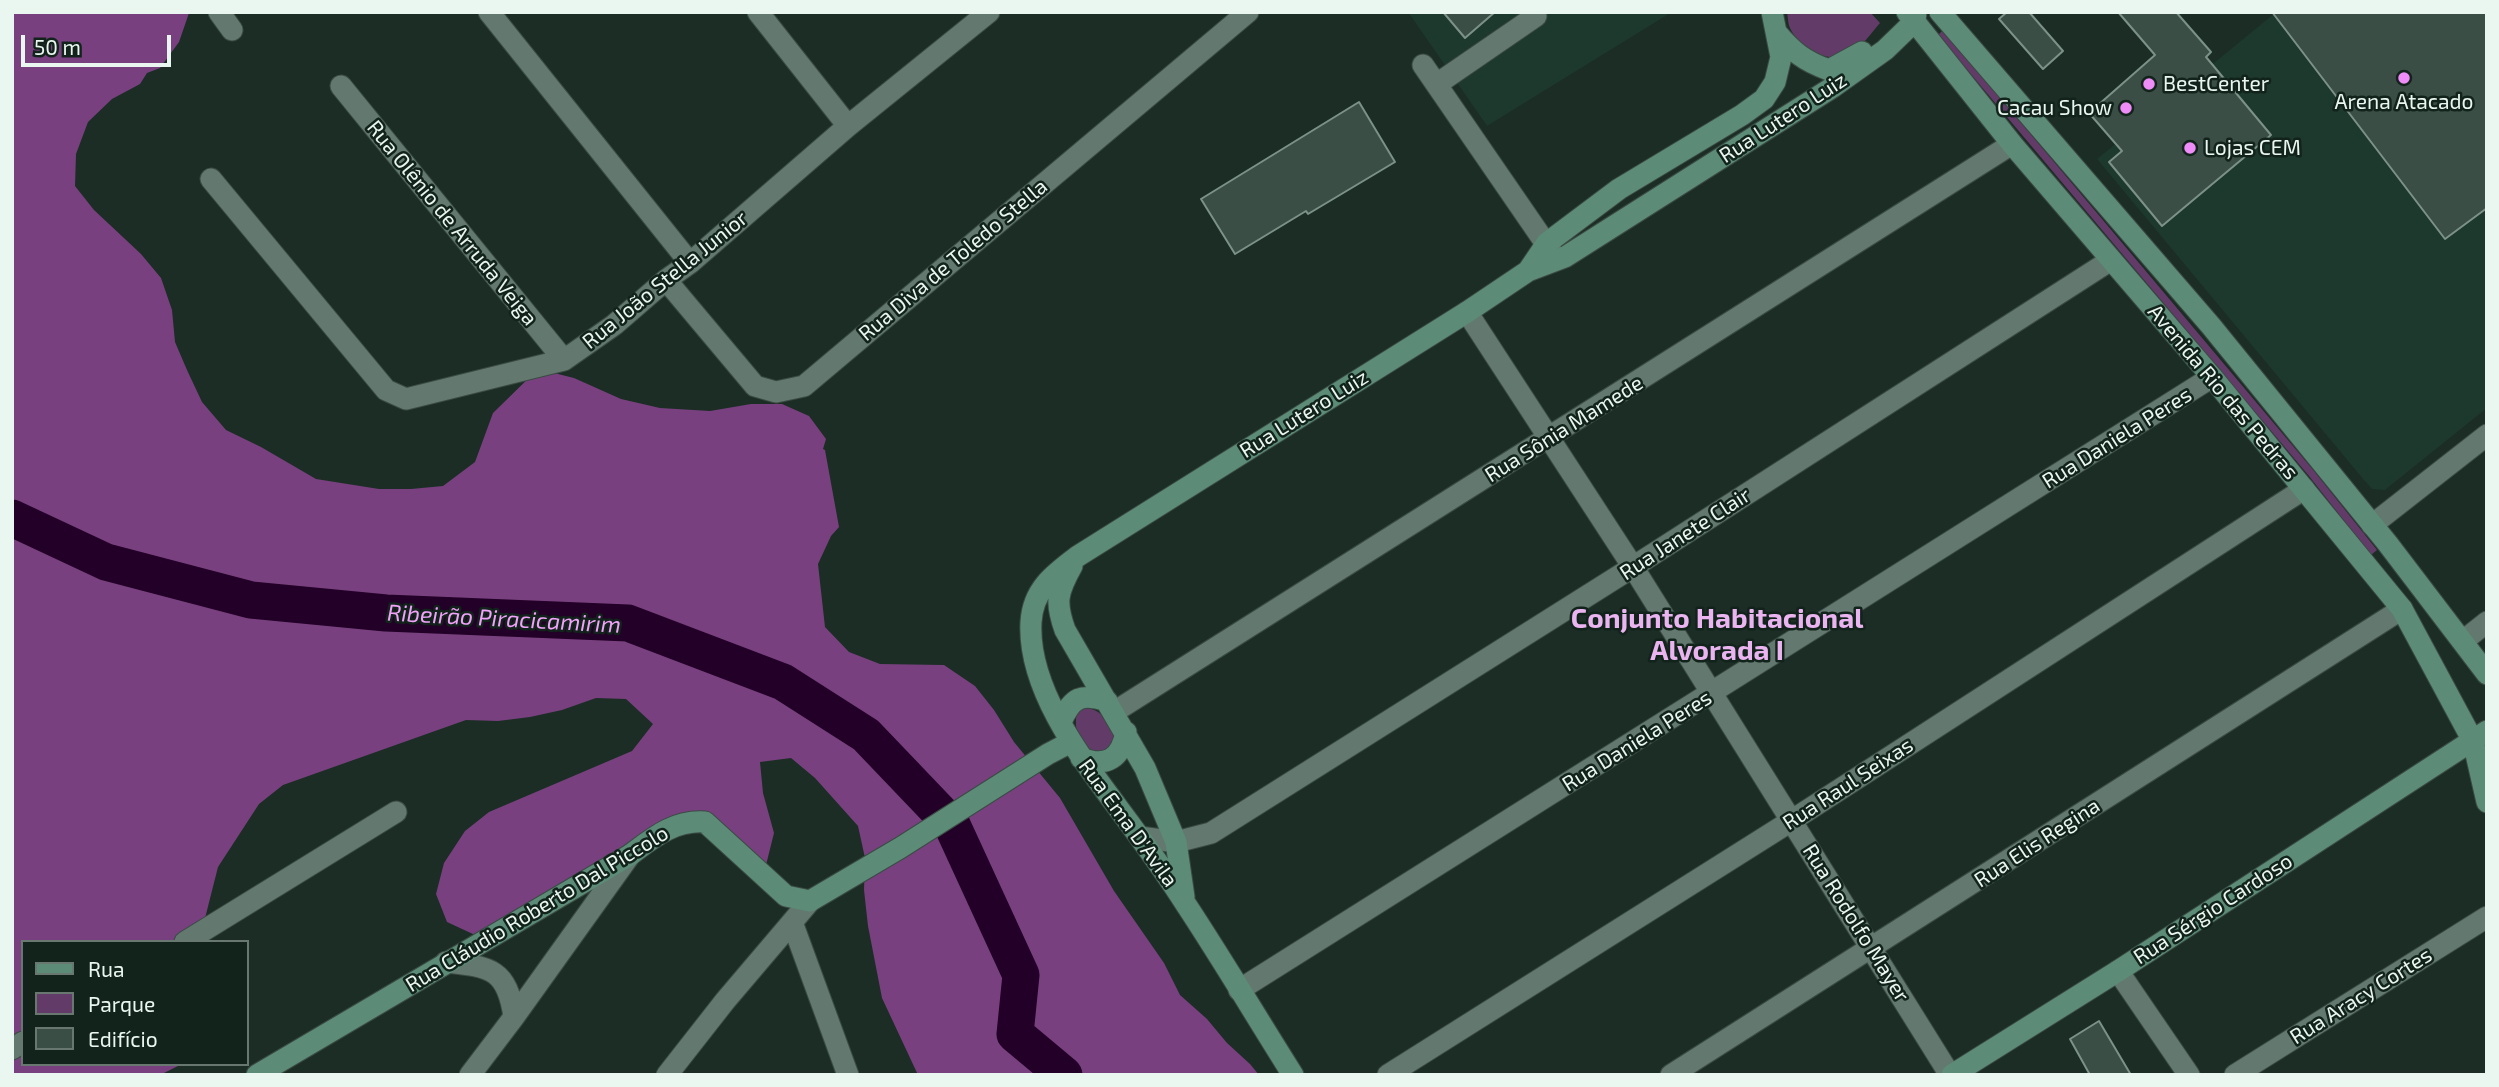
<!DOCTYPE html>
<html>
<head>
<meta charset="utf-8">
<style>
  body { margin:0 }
  #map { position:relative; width:2499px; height:1087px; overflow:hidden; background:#1b2d25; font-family:"Exo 2",sans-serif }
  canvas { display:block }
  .frame { position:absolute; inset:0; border:14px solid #eaf6f0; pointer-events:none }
  .legend { position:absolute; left:21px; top:940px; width:228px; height:126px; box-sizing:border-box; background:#11231b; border:2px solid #687770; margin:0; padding:9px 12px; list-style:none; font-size:21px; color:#eaf6f0 }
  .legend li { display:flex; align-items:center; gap:14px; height:35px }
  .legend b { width:35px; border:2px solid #687770 }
  .scale { position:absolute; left:21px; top:35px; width:150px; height:32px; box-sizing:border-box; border:4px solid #eaf6f0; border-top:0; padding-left:9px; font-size:21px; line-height:24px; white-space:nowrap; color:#eaf6f0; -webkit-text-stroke:5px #11231b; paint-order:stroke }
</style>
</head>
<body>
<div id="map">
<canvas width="2499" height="1087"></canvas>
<div class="frame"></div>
<ul class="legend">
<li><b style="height:9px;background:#5c8c78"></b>Rua</li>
<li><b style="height:19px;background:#633b68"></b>Parque</li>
<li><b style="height:19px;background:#3b4e45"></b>Edifício</li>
</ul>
<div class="scale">50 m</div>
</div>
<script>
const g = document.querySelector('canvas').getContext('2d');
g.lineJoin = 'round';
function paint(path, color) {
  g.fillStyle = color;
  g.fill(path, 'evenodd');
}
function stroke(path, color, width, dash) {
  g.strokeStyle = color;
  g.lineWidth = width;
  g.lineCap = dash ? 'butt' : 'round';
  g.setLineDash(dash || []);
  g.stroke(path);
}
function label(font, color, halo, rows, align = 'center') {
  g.font = font + ' "Exo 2",sans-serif';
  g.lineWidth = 5;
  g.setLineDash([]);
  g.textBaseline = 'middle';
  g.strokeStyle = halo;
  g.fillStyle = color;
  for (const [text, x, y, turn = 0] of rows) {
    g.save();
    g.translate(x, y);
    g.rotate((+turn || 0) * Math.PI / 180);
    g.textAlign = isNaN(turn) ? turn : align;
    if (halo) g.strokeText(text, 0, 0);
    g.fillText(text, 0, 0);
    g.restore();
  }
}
paint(new Path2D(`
  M1408,12H1672L1487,126Z
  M2276,12H2487V408L2385,490L2372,489L2363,479L2097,159Z`), '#1d382c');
paint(new Path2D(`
  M1787,12H1870L1880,23C1872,32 1864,44 1854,51C1833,67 1800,50 1790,28C1788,24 1788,17 1787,12Z
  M1943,30L2314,471L2377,550L2371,555L2309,476L1938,35Z
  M1084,708C1102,708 1107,722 1115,736L1105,756C1100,754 1093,753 1088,750C1077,742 1074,724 1077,713Z`), '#633b68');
paint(new Path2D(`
  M12,12L189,13L179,42L160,68L147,73L140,84L112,99L88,122L76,154L75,186L94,210L141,254L161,278L172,310L175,342L187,370L202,402L226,430L261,447L316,479L379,489H411L443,486L475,462L493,413L538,369L574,378L621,399L660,408L710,411L751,404H782L809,416L826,439L823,449L825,450L839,527L831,536L818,564L825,627L849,652L880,664L944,665L975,686L994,710L1014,742L1060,798L1114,891L1164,963L1180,995L1207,1019L1227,1043L1250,1064L1259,1075H918L882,998L868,926L864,890L865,858L858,826L815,778L791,758L760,762L763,793L774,833L766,865L710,836L679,827L475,935L447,922L436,894L444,863L465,831L489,812L632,751L653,724L626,699L596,698L562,710L530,717L498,721L466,720L283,785L259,804L218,867L199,942H23V1064H182L160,1075H12Z`), '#78407e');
stroke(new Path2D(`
  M12,518L106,562L251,600L386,613L628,623L783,682L866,735L952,825L1021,975L1015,1034L1064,1075`), '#230027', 37);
const building = new Path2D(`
  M1443,12H1495L1465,38Z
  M2007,12H2029L2063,51L2043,69L1999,19Z
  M2118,12H2176L2211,52L2206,57L2271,135L2162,226L2109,162L2122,151L2089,113L2155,55Z
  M2272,12H2487V208L2445,239Z
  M1359,102L1395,162L1308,214L1306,211L1235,254L1201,199Z
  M2099,1021L2131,1075H2090L2070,1039Z`);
paint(building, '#3b4e45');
stroke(building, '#7c9187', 2);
const street = new Path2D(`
  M219,12L232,30
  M489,12L690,263
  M758,12L848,126
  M1423,65L1555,257
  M1437,84L1536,16
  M341,86L564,360
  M211,179L386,390L406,399L564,360L614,325L666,280L690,263L848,126L989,12
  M666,280L755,386L776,392L804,386L1248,12
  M1467,312L1633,567L1950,1075
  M2372,525L2487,435
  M2463,641L2487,622
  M1114,712L2012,144
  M1140,837L1176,842L1211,833L1633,567L2111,260
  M792,922L848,1075
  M185,942L396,812
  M446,962C490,967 507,968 514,1017
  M2118,971L2189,1075
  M1239,990L2212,377
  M12,1049L23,1042
  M470,1075L514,1017L630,855
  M667,1075L725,1001L810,901
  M1388,1075L1791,821L2304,489
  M1671,1075L2402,609
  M2235,1075L2487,917`);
const secondary = new Path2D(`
  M1907,12L2012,144L2212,377L2402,609L2473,741L2487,802
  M1940,12L2211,326L2388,544L2487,674
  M1776,32C1793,52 1804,61 1829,70L1862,52
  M1528,271L1547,243L1619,189L1742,115L1764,99L1775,82L1781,57L1772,12
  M1072,566C1057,593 1055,602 1065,630L1145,768L1176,842L1184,897
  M1061,722C1072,697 1081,693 1107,701
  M1081,758C1107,768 1121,758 1126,732
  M257,1075L630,855C654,837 674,820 705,822L786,896L810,901L900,848L1048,754L1071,742
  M1293,1075C1257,1018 1222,959 1185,903C1168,876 1149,850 1130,824C1090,769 1027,694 1031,622C1033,589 1054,574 1078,556L1467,312L1528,271L1565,257L1833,87L1885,50L1915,21L1916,12
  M1952,1075L2118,971L2487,731`);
stroke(street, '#3b4b44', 23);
stroke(secondary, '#3b4b44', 23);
stroke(street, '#63786e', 21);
stroke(secondary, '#5c8c78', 21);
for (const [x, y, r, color] of [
  [2404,78,7,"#ee8cf8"],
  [2149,84,7,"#ee8cf8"],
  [2126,108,7,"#ee8cf8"],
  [2190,148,7,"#ee8cf8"]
]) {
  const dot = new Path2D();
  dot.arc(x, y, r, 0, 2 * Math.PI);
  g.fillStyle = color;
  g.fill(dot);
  stroke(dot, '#11231b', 2.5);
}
label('21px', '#eaf6f0', '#11231b', [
  ["BestCenter",2163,84],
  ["Arena Atacado",2404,102,"center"],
  ["Cacau Show",2112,108,"right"],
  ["Lojas CEM",2204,148]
], 'left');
label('21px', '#eaf6f0', '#11231b', [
  ["Rua Lutero Luiz",1783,118,-33],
  ["Rua Olênio de Arruda Veiga",452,223,51],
  ["Rua Diva de Toledo Stella",953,260,-40],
  ["Rua João Stella Junior",665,280,-39],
  ["Avenida Rio das Pedras",2223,392,50],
  ["Rua Lutero Luiz",1304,414,-32],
  ["Rua Sônia Mamede",1564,429,-32],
  ["Rua Daniela Peres",2117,438,-32],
  ["Rua Janete Clair",1685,534,-33],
  ["Rua Daniela Peres",1637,741,-32],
  ["Rua Raul Seixas",1848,784,-33],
  ["Rua Ema D'Avila",1128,823,54],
  ["Rua Elis Regina",2037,843,-33],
  ["Rua Cláudio Roberto Dal Piccolo",537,909,-31],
  ["Rua Sérgio Cardoso",2213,909,-33],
  ["Rua Rodolfo Mayer",1856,923,58],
  ["Rua Aracy Cortes",2361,996,-32]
]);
label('italic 23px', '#f2a2fa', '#11231b', [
  ["Ribeirão Piracicamirim",504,619,3]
]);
label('bold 28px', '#eab4f0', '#11231b', [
  ["Conjunto Habitacional",1717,619],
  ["Alvorada I",1717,651]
]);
</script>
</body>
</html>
